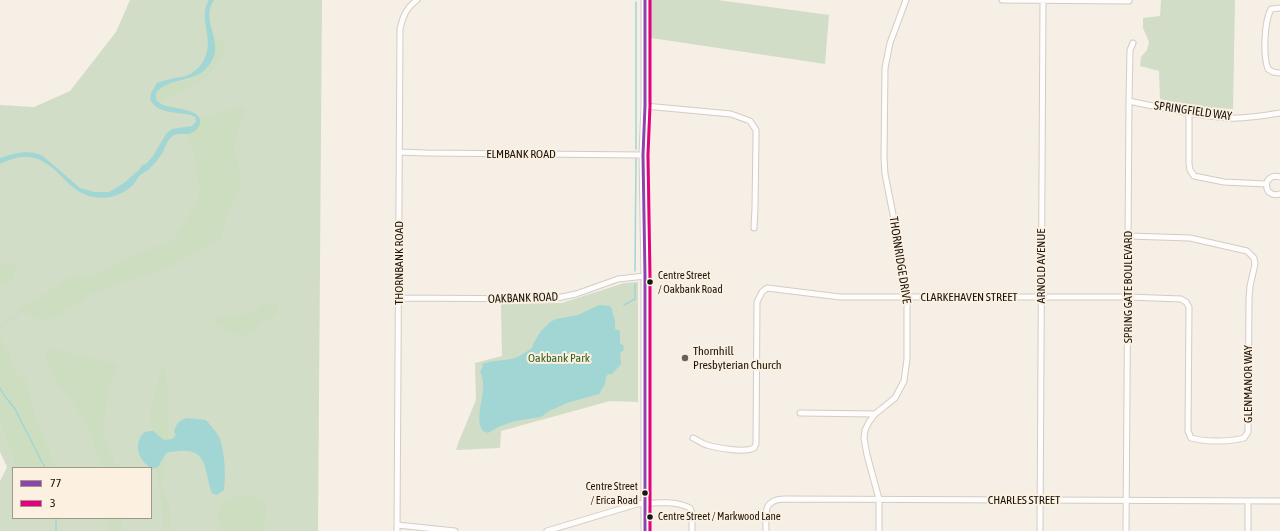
<!DOCTYPE html>
<html>
<head>
<meta charset="utf-8">
<style>
  body { margin:0 }
  #map { position:relative; width:1280px; height:531px; overflow:hidden; background:#f6efe6; font-family:"Asap Condensed",sans-serif }
  canvas { display:block }
  .legend { position:absolute; left:12px; top:467px; width:140px; height:52px; box-sizing:border-box; background:#fcf0e0; border:1px solid #a1988c; margin:0; padding:5px 7px; list-style:none; font-size:12px; color:#19150f }
  .legend li { display:flex; align-items:center; gap:8px; height:20px }
  .legend b { width:20px; border:1px solid #a1988c }
</style>
</head>
<body>
<div id="map">
<canvas width="1280" height="531"></canvas>
<ul class="legend">
<li><b style="height:5px;background:#8e44ad"></b>77</li>
<li><b style="height:5px;background:#e5007d"></b>3</li>
</ul>
</div>
<script>
const g = document.querySelector('canvas').getContext('2d');
g.lineJoin = 'round';
function paint(path, color) {
  g.fillStyle = color;
  g.fill(path, 'evenodd');
}
function stroke(path, color, width, dash) {
  g.strokeStyle = color;
  g.lineWidth = width;
  g.lineCap = dash ? 'butt' : 'round';
  g.setLineDash(dash || []);
  g.stroke(path);
}
function label(font, color, halo, rows, align = 'center') {
  g.font = font + ' "Asap Condensed",sans-serif';
  g.lineWidth = 4;
  g.setLineDash([]);
  g.textBaseline = 'middle';
  g.strokeStyle = halo;
  g.fillStyle = color;
  for (const [text, x, y, turn = 0] of rows) {
    g.save();
    g.translate(x, y);
    g.rotate((+turn || 0) * Math.PI / 180);
    g.textAlign = isNaN(turn) ? turn : align;
    if (halo) g.strokeText(text, 0, 0);
    g.fillText(text, 0, 0);
    g.restore();
  }
}
paint(new Path2D(`
  M130,0H322L318,531H0V481L7,467L0,452V105L34,107L70,91L116,32ZM13,468H151V518H13Z
  M651,0H718L829,15L825,64L651,38Z
  M1161,0H1235L1233,109L1205,108L1160,99L1159,71L1140,66L1141,57L1147,50L1149,42L1143,28V18L1160,16Z
  M638,282V402L610,401L501,431L500,448L456,450L459,441L476,400L475,363L502,356L501,304L562,303L624,283Z`), '#d1ddc7');
paint(new Path2D(`
  M222,39L225,47L222,60L199,83L192,87L159,102L156,100V93C166,80 178,85 190,79C197,75 210,58 215,51L214,40Z
  M240,107L246,109L234,141L235,156L240,169L238,179L241,187L228,211L220,239L173,265L145,276L129,280L93,293L59,316L42,321L23,311L0,330V324H4L27,304L40,298L65,279L96,274L133,255L174,240L197,202L200,191L197,179L194,151L186,134L191,133L200,121V118Z
  M0,263L18,265L12,280L0,286Z
  M264,303H274L278,306L277,313L241,337L213,322C221,312 236,317 248,313C254,311 259,307 264,303Z
  M0,337L10,356L14,371L27,382L33,410L56,468H17L0,420Z
  M54,349L87,358L112,362L118,366L108,388L102,436L111,454L116,468H103C96,449 90,431 80,414C70,396 47,374 45,353Z
  M158,369H165L168,391V451L161,486L170,508L171,531H163L162,510L150,416L160,373Z
  M239,496L257,497L267,502L264,531H221L217,511L222,501Z
  M108,518H121L122,531H108Z`), '#ccddc0');
paint(new Path2D(`
  M209,0H214C202,17 217,33 215,51C215,55 212,61 209,65C196,84 169,76 156,93V100C158,101 159,103 161,104C170,109 204,108 200,124C198,128 196,131 192,133C186,135 179,133 174,135C167,138 165,150 161,155C158,160 153,165 149,169C146,172 142,173 139,176C137,179 135,183 132,186C127,191 118,195 111,197C67,204 63,161 29,157C19,156 9,160 0,164V158C15,153 28,149 43,156L80,188L94,192H109L124,183L140,169L141,166L147,163L153,156L166,134L172,129L192,126L196,122L195,117L191,115C177,112 156,114 150,99L151,93L157,83C163,81 169,79 175,78C180,77 185,77 190,74C194,72 197,69 200,66C219,42 196,20 209,0Z
  M599,305L610,306L612,309L613,315L615,320V329L620,331V343L623,345L624,350L620,353L621,364L612,374H609L606,376L605,384L599,394L567,403L549,411L541,417L515,421L498,427L488,433L483,431C472,416 490,390 480,372L483,366L482,364C487,363 491,361 495,361C514,359 516,359 532,348L533,344L541,331L550,322L556,319L578,315Z
  M187,418L206,420C210,425 216,431 219,437C225,450 226,477 224,490L217,495L212,493C204,472 209,448 179,451C174,452 170,451 166,453L158,467L152,469C142,462 134,452 140,438C143,432 146,431 153,431L164,440L172,439L176,435L174,432C176,424 179,420 187,418Z`), '#a1d6d4');
stroke(new Path2D(`
  M636,149V2
  M635,271L636,159
  M624,305L635,299V284
  M0,388L4,395L15,409L45,468
  M56,530V518`), '#a1d6d4', 1.5);
const minor = new Path2D(`
  M1002,0L1129,1
  M1280,8L1271,9C1264,22 1263,56 1268,69L1273,72L1280,73
  M1129,101C1161,108 1194,115 1227,118C1245,119 1263,116 1280,113
  M645,106L731,114L750,121L756,130V137L755,208L754,228
  M1189,112V164L1190,170L1194,176L1224,182L1266,184
  M400,152L426,153L643,155
  M1280,177C1262,172 1262,199 1280,194
  M399,298L552,299L576,294L618,279L645,276
  M800,413L875,414
  M693,438C698,440 702,444 707,445C717,448 745,453 754,448L756,444L757,302L762,292L767,288L840,297H1128L1181,299L1186,302L1189,307L1188,431L1191,438C1205,442 1230,442 1244,438L1248,432L1249,299L1250,286L1255,264L1254,258L1247,251L1190,238L1128,236
  M397,525L455,531
  M397,531L400,29C403,16 406,8 417,0
  M547,531L637,504C653,503 675,500 690,508L692,513V531
  M766,531C766,514 762,500 784,499L1280,501
  M879,531V499L867,455L864,438L865,430L869,422L875,414L895,398L904,381L907,359V296L902,260L885,174L884,157L885,68L890,43L906,0
  M1040,531L1043,0
  M1126,531L1129,101L1130,50L1133,43
  M1248,531V501`);
const secondary = new Path2D(`
  M645,531V276L643,155L645,106V0`);
stroke(minor, '#d2ccc6', 7);
stroke(secondary, '#d2ccc6', 9);
stroke(minor, '#fefdfb', 5);
stroke(secondary, '#fefdfb', 7);
stroke(new Path2D(`
  M645,0V106L643,155L645,276V531`), '#8e44ad', 3);
stroke(new Path2D(`
  M650,0V106L648,155L650,276V531`), '#e5007d', 3);
for (const [x, y, r, color] of [
  [650,282,3.5,"#19150f"],
  [685,358,4,"#66615a"],
  [645,493,3.5,"#19150f"],
  [650,517,3.5,"#19150f"]
]) {
  const dot = new Path2D();
  dot.arc(x, y, r, 0, 2 * Math.PI);
  g.fillStyle = color;
  g.fill(dot);
  stroke(dot, '#fcf0e0', 1.5);
}
label('11px', '#19150f', '#fcf0e0', [
  ["Centre Street",658,276],
  ["/ Oakbank Road",658,290],
  ["Centre Street",638,487,"right"],
  ["/ Erica Road",638,501,"right"],
  ["Centre Street / Markwood Lane",658,517]
], 'left');
label('12px', '#19150f', '#fcf0e0', [
  ["SPRINGFIELD WAY",1193,111,8],
  ["ELMBANK ROAD",521,154],
  ["THORNRIDGE DRIVE",900,260,81],
  ["THORNBANK ROAD",399,263,-90],
  ["ARNOLD AVENUE",1041,266,-90],
  ["SPRING GATE BOULEVARD",1128,287,-90],
  ["CLARKEHAVEN STREET",969,297],
  ["OAKBANK ROAD",523,298,-2],
  ["GLENMANOR WAY",1248,384,-90],
  ["CHARLES STREET",1024,500]
]);
label('12px', '#19150f', '#fcf0e0', [
  ["Thornhill",693,351],
  ["Presbyterian Church",693,365]
], 'left');
label('12px', '#326324', '#fcf0e0', [
  ["Oakbank Park",559,358]
]);
</script>
</body>
</html>
